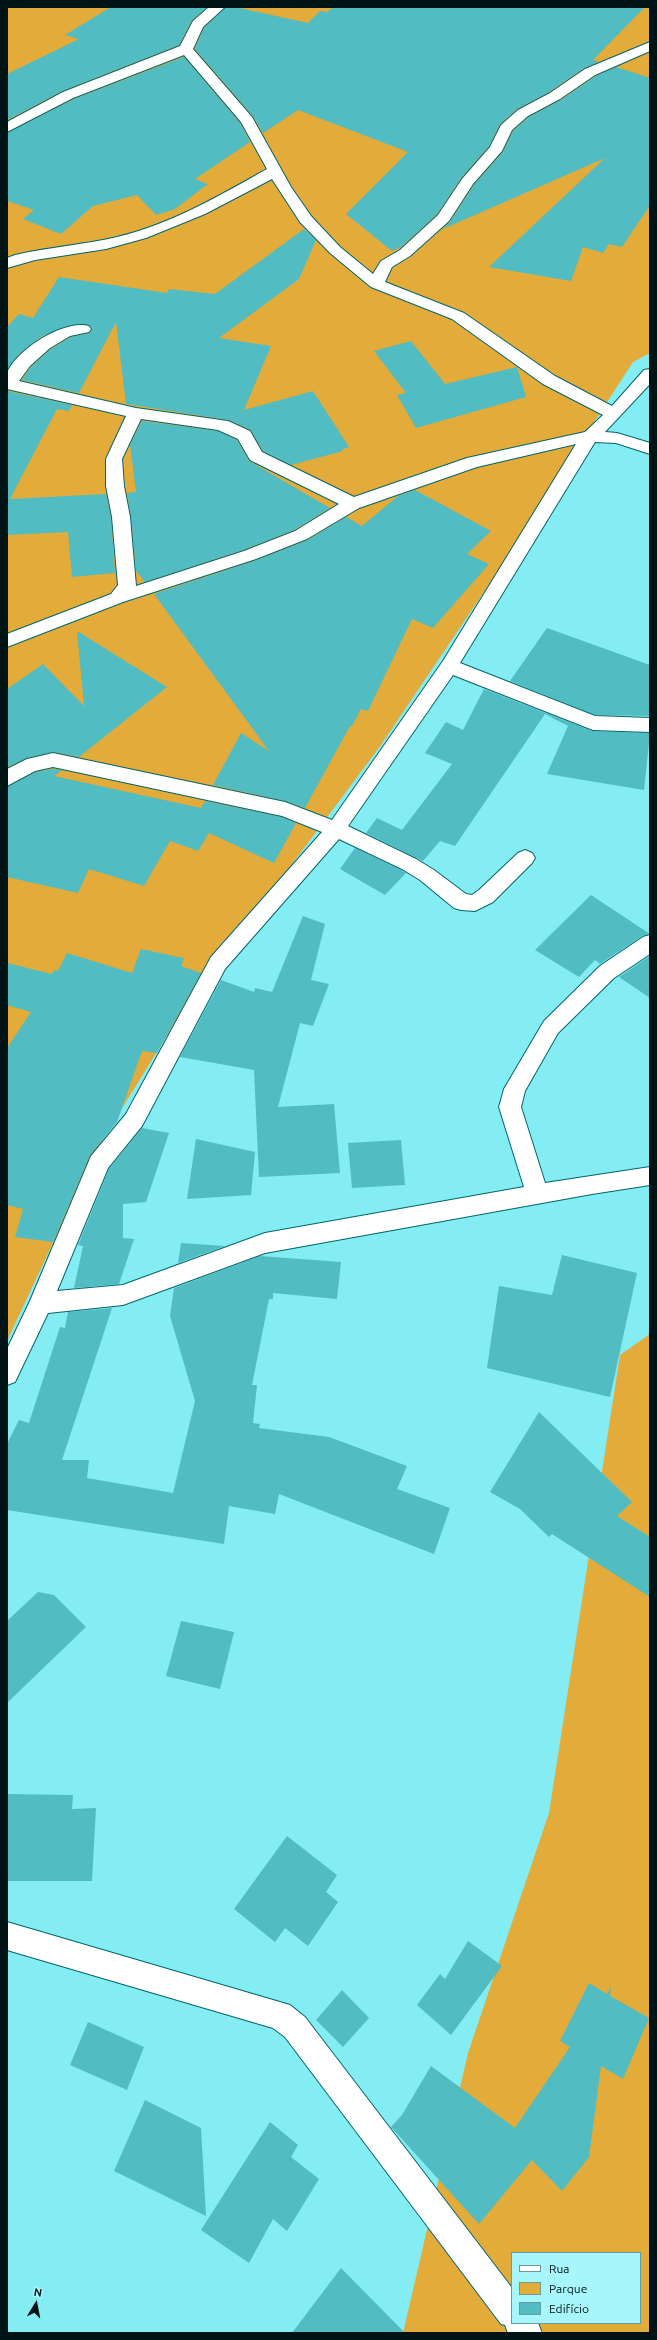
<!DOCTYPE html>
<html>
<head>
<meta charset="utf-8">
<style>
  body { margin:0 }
  #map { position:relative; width:657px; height:2340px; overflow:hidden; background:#84ecf3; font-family:Ubuntu,sans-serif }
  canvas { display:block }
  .frame { position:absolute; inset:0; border:8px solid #001415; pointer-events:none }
  .legend { position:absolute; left:511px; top:2252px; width:130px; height:72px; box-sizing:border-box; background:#a6f6fb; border:1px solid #649c9f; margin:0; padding:5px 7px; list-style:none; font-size:12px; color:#001415 }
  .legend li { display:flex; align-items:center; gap:8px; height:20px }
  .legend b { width:20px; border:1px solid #649c9f }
  .north { position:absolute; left:16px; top:2284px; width:40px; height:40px; -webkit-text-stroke:3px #a6f6fb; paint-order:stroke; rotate:10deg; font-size:11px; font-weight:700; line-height:16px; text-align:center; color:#001415 }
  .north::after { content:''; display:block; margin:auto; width:14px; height:18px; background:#001415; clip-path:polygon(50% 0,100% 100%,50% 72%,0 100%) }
</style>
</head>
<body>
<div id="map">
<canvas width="657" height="2340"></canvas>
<div class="frame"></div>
<ul class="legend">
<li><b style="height:5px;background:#fff"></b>Rua</li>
<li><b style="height:11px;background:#e3ab3a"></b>Parque</li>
<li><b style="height:11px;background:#51bcc2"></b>Edifício</li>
</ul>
<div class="north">N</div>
</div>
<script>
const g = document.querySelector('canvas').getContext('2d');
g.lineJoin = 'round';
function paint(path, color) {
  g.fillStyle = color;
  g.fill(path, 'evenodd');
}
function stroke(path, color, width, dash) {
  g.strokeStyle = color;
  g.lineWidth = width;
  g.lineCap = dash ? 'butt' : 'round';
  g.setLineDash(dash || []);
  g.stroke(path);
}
paint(new Path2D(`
  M7,7H650V353L633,362L484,592L381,745L290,867L216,950L186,1005L98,1147L7,1341Z
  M650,1334V2333H403L468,2053L549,1813L620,1355ZM512,2253H640V2323H512Z`), '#e3ab3a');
paint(new Path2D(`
  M111,7H207L192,20L179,45L62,91L7,120V74L79,39L65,35Z
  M226,7H235L308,23L320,11L327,12L334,7H645L593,60L599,62L584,68L549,92L517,109L500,124L489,146L461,178L437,214L401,247L392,251L346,214L408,152L298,110L263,133L253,116L195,49L204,28Z
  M184,57L240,123L250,142L195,179L208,184L175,209L156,215L137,195L93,206L61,234L23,219L34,210L7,201V133L74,99Z
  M616,67L650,78V205L622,247L609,244L603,253L583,247L571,281L489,267L605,158L443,229L450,222L474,185L503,152L513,131L529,117L561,100L596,76Z
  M304,229L316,240L299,279L219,338L271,346L244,410L313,391L349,447L341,450L343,451L291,465L263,451L251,430L229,420L126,404L116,322L79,393L22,380L31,367L51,349L71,337L90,333L92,328L89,325L67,326L41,337L19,354L7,370V327L19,314L33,318L59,277L167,293L169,289L215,294Z
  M411,341L445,384L517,367L526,397L416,428L397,395L406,393L374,351Z
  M7,391L72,405L69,411L57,409L10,499L106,494L111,517L115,573L72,577L68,532L7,535Z
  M142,421L218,431L237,440L249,461L330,508L294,530L243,550L145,582L136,571L131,517L127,493L136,492L130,445Z
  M415,490L491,531L467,554L489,564L433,628L412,619L368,711L361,709L352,726H350L305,808L285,801L213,785L241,733L269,751L154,594L257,560L308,540L346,517L362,526L398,496Z
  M547,628L650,665V716L595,715L510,681Z
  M77,631L167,687L79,757L53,752L27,758L7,767V689L43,664L84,706Z
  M484,689L592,731L650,733L644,790L547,774L568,726L545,714L455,846L440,841L423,861L366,833L377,818L402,830L452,764L425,753L446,722L463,730Z
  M53,769L62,770L54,776L201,808L205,801L282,817L296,823L274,863L209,833L198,851L170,841L144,886L89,869L78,893L7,877V787L36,772Z
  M355,848L401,870L406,873L385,895L340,869Z
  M591,895L650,934L642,936L600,964L595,960L579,977L535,950Z
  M303,916L325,924L311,980L329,984L313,1026L300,1023L278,1107L334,1104L340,1173L259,1177L254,1070L180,1057L221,980L254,992L255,988L272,992Z
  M141,949L184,958L181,966L201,973L157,1053L142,1051L117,1122L90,1155L53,1242L15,1237L23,1209L7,1205V1048L31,1012L7,1005V963L52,974L54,970L58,971L67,953L132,973Z
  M650,956V998L619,977Z
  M142,1128L169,1133L146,1202L123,1204V1238L134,1239L119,1284L74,1288L83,1246L78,1245L109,1169Z
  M196,1139L255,1152L251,1195L187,1199Z
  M401,1140L405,1185L352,1188L348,1143Z
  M181,1243L225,1246L178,1263Z
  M562,1255L637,1273L610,1397L487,1368L499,1286L552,1295Z
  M260,1256L341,1262L337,1299L273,1293V1299H269L252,1385H257L253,1423L260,1424L259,1428L329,1437L407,1466L397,1489L450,1508L434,1554L279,1494L275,1514L229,1506L224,1544L7,1510V1444L19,1420L29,1423L60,1327L65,1328L68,1312L112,1308L62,1460H89L87,1478L173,1493L195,1401L170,1316L174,1288Z
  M539,1412L632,1502L617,1516L650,1537V1597L552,1534L549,1537L520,1509L490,1492Z
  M38,1592L54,1595L86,1627L7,1703V1621Z
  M181,1621L234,1632L220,1689L166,1676Z
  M7,1794L73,1795L72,1809L96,1808L92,1881H7Z
  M287,1836L337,1875L326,1892L338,1902L308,1946L285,1928L275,1942L234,1909Z
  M468,1941L502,1966L451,2035L417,2005L440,1974L445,1979Z
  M589,1983L607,1994L611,1987L610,1996L649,2018L623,2079L601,2066L589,2157L562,2191L532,2160L479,2224L391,2127L402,2115L431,2066L515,2128L570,2047L560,2041Z
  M342,1990L369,2018L343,2047L316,2020Z
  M88,2022L144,2047L127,2090L70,2065Z
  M145,2100L201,2128L206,2216L114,2171Z
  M270,2122L298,2145L291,2157L319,2179L287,2231L273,2219L249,2263L201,2230Z
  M341,2268L405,2333H292Z`), '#51bcc2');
const minor = new Path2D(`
  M209,7H225L203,27L193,49L252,117L291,187L311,216L340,247L373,274L381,261L400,250L438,215L462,179L490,147L501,125L518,110L550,93L585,69L650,42V51L595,75L560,99L528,116L512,130L502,151L473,184L449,221L410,256L392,267L385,282L464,313L555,376L612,406L644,370L650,369V384L605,432L617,433L650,443V454L616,443L595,442L460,663L595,716L650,718V732L593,730L453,675L348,826L416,859L434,870L466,894L472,895L479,890L518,853L525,850L532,853L535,858L532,863L493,902L475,911L461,910L454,908L420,880L402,869L339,839L225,969L142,1126L108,1168L57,1291L123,1285L265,1233L524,1187L499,1107L504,1089L544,1021L600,966L643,937L650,935V954L614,978L558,1033L525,1091L521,1107L545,1183L650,1167V1185L592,1194L265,1253L123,1305L48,1313L15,1382L7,1385V1349L30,1301L91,1156L126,1114L211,957L322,832L282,816L53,767L35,771L7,786V769L27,759L53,753L285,802L332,820L443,661L576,444L477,467L359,508L307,539L256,559L123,602L7,647V634L111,594L118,585L112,517L106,486V459L126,416L7,389C7,384 6,377 7,373C16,350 64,319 89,326L91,329L89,332L70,336L50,348L30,366L19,381L136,408L228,421L250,431L262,452L354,497L467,458L585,432L603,415L543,384L452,319L371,287L330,253L300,222L272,179L205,214L146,238L106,249L35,260L7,268V258L15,255C49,247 84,245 117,237C171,224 219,196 267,169L241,122L184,55L73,98L7,132V122L63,92L180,46L193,21ZM141,419L218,430L238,439L250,460L339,504L295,531L244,551L136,586L130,517L124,486L122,459Z
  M7,1922L290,2005L305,2017L512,2288V2323H538L542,2333H508L505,2325L501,2324L285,2037L273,2028L7,1950Z`);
stroke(minor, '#01656a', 2);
paint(minor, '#fff');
</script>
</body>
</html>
